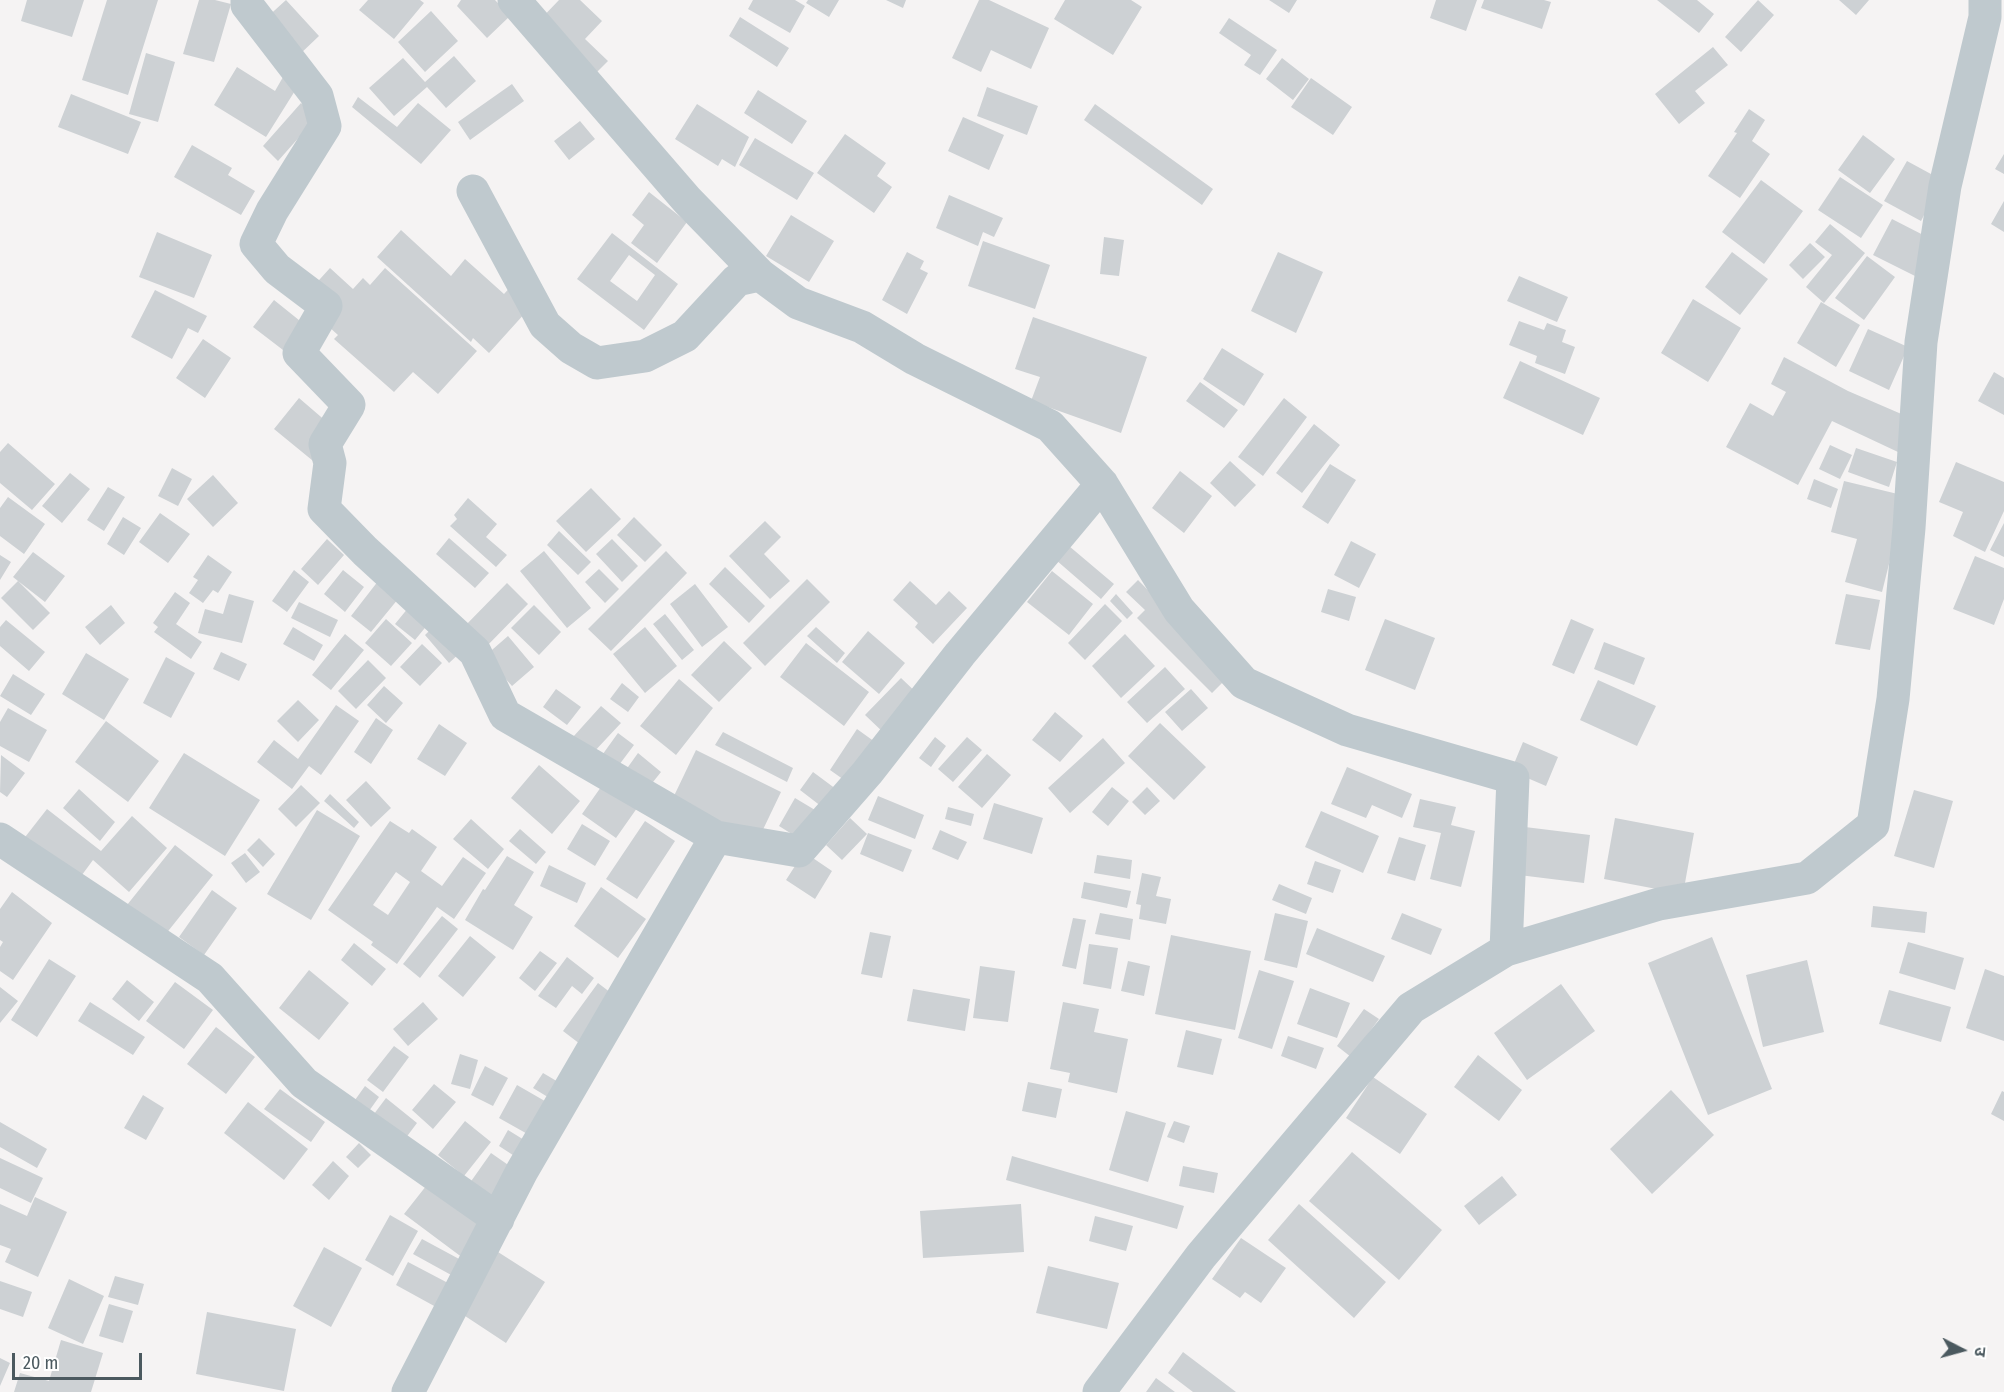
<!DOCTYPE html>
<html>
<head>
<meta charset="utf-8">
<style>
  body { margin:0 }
  #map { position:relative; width:2004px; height:1392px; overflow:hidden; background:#f5f3f3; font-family:"Fira Sans Condensed","Noto Sans Devanagari",sans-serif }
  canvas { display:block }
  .north { position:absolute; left:1932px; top:1320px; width:60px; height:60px; -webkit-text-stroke:4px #fff; paint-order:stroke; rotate:96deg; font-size:16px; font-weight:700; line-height:24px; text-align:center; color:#4b595f }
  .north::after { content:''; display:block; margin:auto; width:21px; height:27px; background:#4b595f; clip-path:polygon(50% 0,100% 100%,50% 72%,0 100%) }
  .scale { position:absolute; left:12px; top:1353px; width:130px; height:27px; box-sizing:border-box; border:3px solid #4b595f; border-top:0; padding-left:8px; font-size:18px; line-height:21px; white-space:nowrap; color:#4b595f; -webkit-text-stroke:4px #fff; paint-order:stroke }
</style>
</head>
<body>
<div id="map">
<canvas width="2004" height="1392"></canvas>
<div class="north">उ</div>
<div class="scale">20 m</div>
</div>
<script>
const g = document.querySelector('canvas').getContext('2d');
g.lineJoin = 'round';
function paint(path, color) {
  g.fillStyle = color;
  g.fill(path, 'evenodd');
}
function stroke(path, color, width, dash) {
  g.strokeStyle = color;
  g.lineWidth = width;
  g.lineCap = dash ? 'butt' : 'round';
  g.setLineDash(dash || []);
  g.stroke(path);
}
paint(new Path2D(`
  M27,0H84L72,37L21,21Z
  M107,0H158L128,95L82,80Z
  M199,0H215L231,4L214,62L183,54Z
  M286,0L319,36L298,56L264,20Z
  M368,0H420L424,3L394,39L359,10Z
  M461,0H495L510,16L487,38L457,6Z
  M559,0H580L602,21L585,39L608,61L590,79L535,25Z
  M753,0H795L805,6L790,33L748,9Z
  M808,0H839L829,17L806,3Z
  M886,0H906L903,8Z
  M979,0H989L1049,28L1031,69L991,50L981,72L952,58Z
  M1065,0H1131L1142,7L1113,55L1054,19Z
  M1269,0H1297L1289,13Z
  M1436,0H1477L1466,31L1430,18Z
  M1484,0H1544L1551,2L1542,29L1481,8Z
  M1657,0H1697L1714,14L1699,33Z
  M1758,0L1774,15L1741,52L1725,37Z
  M1839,0H1869L1856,15Z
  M431,11L458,41L425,72L398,42Z
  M740,17L789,48L777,67L729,36Z
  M1229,18L1277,50L1260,75L1244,65L1251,55L1219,33Z
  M1713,47L1728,65L1695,91L1705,103L1679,124L1655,94Z
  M146,53L175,62L158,122L129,114Z
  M454,56L476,81L446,108L427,87L394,116L369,88L403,58L425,82Z
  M1282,58L1309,79L1293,100L1266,79Z
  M237,67L275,91L283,77L298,86L266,137L214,105Z
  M1311,78L1352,107L1333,135L1291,107Z
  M512,84L524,101L470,140L458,122Z
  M987,87L1038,106L1027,135L977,116Z
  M758,90L807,121L792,144L744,113Z
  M71,94L141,122L128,154L58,127Z
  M358,97L397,127L418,103L451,130L421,164L352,107Z
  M301,103L317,117L278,161L263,146Z
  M697,104L749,137L735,167L722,159L718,166L675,139Z
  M1095,104L1213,189L1202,205L1084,120Z
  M1749,109L1765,120L1752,141L1770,154L1740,198L1708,176L1737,133L1734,132Z
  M963,117L1004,135L989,170L948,151Z
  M580,121L595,139L569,160L554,141Z
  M845,134L886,163L877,176L892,187L874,213L817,173Z
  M1863,135L1895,159L1870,193L1838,170Z
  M755,138L814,173L797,200L739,165Z
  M192,145L232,168L228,175L255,191L241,215L174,177Z
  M2004,154V174L1995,169Z
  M1907,161L1942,180L1921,221L1884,201Z
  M1840,177L1883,205L1861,238L1818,210Z
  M1761,180L1803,211L1764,264L1722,232Z
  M649,192L687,222L657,263L631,243L644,225L632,215Z
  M949,195L1003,218L994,237L983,232L978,246L936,228Z
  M2004,201V232L1991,224Z
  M791,215L834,241L809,282L766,256Z
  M1892,219L1933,240L1915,276L1873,255Z
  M1830,224L1865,253L1824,303L1806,287L1832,255L1815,242Z
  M401,230L451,276L465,259L504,294L514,283L535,302L489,353L473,338L471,342L377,257Z
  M157,232L212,255L194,298L139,277Z
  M612,233L678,284L644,330L577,279ZM629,255L655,275L637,301L610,281Z
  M1104,237L1124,240L1119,276L1100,274Z
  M983,241L1050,265L1035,309L968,286Z
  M1810,243L1825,257L1803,279L1789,265Z
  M907,252L924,261L920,269L928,273L907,314L882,300Z
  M1278,252L1323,272L1296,333L1251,311Z
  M1732,252L1768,279L1740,315L1705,287Z
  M1867,256L1895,277L1864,320L1835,298Z
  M330,268L353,289L363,278L370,285L385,268L477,351L438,394L413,372L394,392L334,339L338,335L300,301Z
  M1519,276L1568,297L1557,322L1507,301Z
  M155,290L207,316L198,333L188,328L172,359L131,337Z
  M1693,299L1741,328L1708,382L1661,353Z
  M274,300L320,337L300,363L253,327Z
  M1821,302L1860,325L1836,367L1797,343Z
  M1033,317L1147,357L1121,433L1031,401L1040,377L1015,369Z
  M1519,321L1544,330L1547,323L1566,330L1562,342L1575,347L1565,374L1535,363L1537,356L1509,345Z
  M1868,329L1908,347L1889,390L1849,371Z
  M203,339L231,358L205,398L176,378Z
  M1222,348L1264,374L1244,406L1203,379Z
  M1784,357L1848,391L1913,419L1898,452L1832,421L1798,485L1726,447L1750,403L1773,416L1786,392L1771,384Z
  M1520,361L1600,398L1583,435L1503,398Z
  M1994,372L2004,378V415L1978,401Z
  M1200,382L1238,410L1224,428L1186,401Z
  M299,398L342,435L318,465L274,429Z
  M1284,398L1307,417L1263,476L1238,457Z
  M1314,424L1340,445L1302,493L1276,473Z
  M8,443L55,484L32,510L0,483V452Z
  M1830,445L1852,455L1840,479L1819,469Z
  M1856,448L1897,462L1889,487L1848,472Z
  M1230,461L1256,485L1235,507L1210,483Z
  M1956,462L2004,482V511L1985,552L1953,536L1963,512L1939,502Z
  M1330,464L1356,480L1328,524L1302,507Z
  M172,468L192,479L178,506L158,496Z
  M1180,471L1212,496L1184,533L1152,508Z
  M70,473L90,489L62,523L42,506Z
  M213,475L238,503L213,527L187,499Z
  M1814,479L1838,489L1831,508L1807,499Z
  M1844,481L1906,496L1882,592L1845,582L1857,539L1831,532Z
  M108,487L125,497L104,531L87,520Z
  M591,488L621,519L586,552L556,521Z
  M8,497L45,524L24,554L0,536V508Z
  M468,498L497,524L486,537L507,555L496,567L450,526L457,519L454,515Z
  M160,513L190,534L168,563L139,542Z
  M123,517L141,528L124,555L107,544Z
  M634,517L662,545L645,562L617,535Z
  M765,521L781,537L764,554L790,581L770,599L729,556Z
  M2004,523V557L1990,550Z
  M559,531L591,562L578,575L547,545Z
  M449,538L489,573L475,588L436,554Z
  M327,539L344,555L318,585L301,569Z
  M612,539L638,566L622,582L596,554Z
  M1351,541L1376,554L1359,588L1334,575Z
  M1069,546L1114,584L1101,599L1056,560Z
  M544,551L591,608L567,628L520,571Z
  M666,551L687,573L611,651L588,629Z
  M33,552L65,576L45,602L18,581L50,613L33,630L1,598L18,581L13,577Z
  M0,555L11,562L0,580Z
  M208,555L232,572L218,593L213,590L203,603L189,593L198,580L193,577Z
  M1975,556L2004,568V599L1994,625L1953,609Z
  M725,567L765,606L749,623L709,584Z
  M599,569L619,589L605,603L585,582Z
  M294,570L309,582L287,612L272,601Z
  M343,570L364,587L345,612L324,594Z
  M1052,571L1093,604L1069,635L1027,602Z
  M382,576L403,593L371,632L351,616Z
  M807,579L830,602L765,666L743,643Z
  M1138,580L1218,661L1224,681L1212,693L1137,618L1145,610L1126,592Z
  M910,581L936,605L949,591L967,608L933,644L915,627L918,623L893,600Z
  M507,583L528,604L483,650L462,629Z
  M695,584L728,627L702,647L670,604Z
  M1328,589L1356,597L1349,621L1321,612Z
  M175,592L190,603L176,624L202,642L191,659L154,632L158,627L153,623Z
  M229,594L254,601L242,643L198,633L205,609L223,614Z
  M1116,594L1133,613L1127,619L1110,601Z
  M1846,594L1880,600L1870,650L1835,644Z
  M299,602L338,620L330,637L291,618Z
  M413,602L433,618L415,640L395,624Z
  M1105,604L1122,621L1085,660L1068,643Z
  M111,605L125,623L100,645L85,627Z
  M534,605L561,632L539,655L511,628Z
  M665,614L694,650L682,660L653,624Z
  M386,619L412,643L391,666L365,643Z
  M1385,619L1435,638L1415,690L1365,670Z
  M1571,619L1594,629L1574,674L1552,665Z
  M6,620L45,652L29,671L0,646V627Z
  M437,623L462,651L449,663L425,635Z
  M293,627L323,645L314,661L283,644Z
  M645,627L677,666L645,693L613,654Z
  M816,627L845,653L837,663L807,636Z
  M868,631L905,663L879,694L842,662Z
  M345,634L364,650L331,690L312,675Z
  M1125,634L1155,666L1121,698L1092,666Z
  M508,636L534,667L512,686L485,656Z
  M724,641L752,668L719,702L691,675Z
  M1604,642L1645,658L1634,685L1594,669Z
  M806,643L869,692L844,726L780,677Z
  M422,644L442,663L420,686L400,667Z
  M221,652L247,664L239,681L213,669Z
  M86,653L129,679L104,720L62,694Z
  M166,657L195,673L171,718L143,703Z
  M368,660L386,678L356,709L338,691Z
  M1165,667L1185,689L1147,723L1127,702Z
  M13,674L45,694L31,715L0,696Z
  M901,678L921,697L885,734L865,715Z
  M679,679L713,708L676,755L640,726Z
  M1598,680L1656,706L1637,746L1580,720Z
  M622,683L639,697L628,712L610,699Z
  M384,686L403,703L386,723L367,705Z
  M556,689L581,707L567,725L543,707Z
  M1191,689L1208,708L1182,731L1165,712Z
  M298,700L319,720L298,742L277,721Z
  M336,705L359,721L321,775L309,766L292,789L257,762L274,740L298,759Z
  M601,706L621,723L592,754L573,737Z
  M8,708L47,730L29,762L0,746V722Z
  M1055,712L1083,736L1060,762L1032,740Z
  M376,718L393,730L371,764L354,752Z
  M106,721L159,761L128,802L75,762Z
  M1160,723L1206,767L1174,800L1128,756Z
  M439,724L467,743L445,776L417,759Z
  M857,729L875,742L847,782L830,770Z
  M723,732L793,768L787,782L715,745Z
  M618,733L634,745L616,769L600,758Z
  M935,737L946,746L931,767L919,758Z
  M967,737L982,750L953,782L938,769Z
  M1103,738L1125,763L1070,813L1048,788Z
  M1523,742L1558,757L1546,786L1511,771Z
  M696,750L781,792L758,840L673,798Z
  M184,753L260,800L225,856L149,808Z
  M638,753L661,772L645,792L623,774Z
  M987,754L1011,775L982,808L958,787Z
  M1,755L25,773L7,797L0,792Z
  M539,765L580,801L552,834L511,798Z
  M1347,767L1412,794L1402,818L1372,805L1366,818L1331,804Z
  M813,772L840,792L826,810L800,790Z
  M608,777L642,801L616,838L582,814Z
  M366,781L391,808L371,827L346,800Z
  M301,785L320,803L296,827L278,809Z
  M1112,787L1129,801L1108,826L1092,812Z
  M1147,787L1160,801L1145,815L1132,802Z
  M79,789L115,822L100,841L63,808Z
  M1914,790L1953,801L1934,868L1894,856Z
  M330,794L359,822L354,828L324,801Z
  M878,796L924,815L915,839L868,820Z
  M795,798L820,813L803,841L779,826Z
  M1420,799L1456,807L1451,825L1475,831L1461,887L1430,879L1441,833L1413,827Z
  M994,803L1043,818L1032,854L983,839Z
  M948,807L974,814L971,826L945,819Z
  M47,809L101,851L132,816L167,848L129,892L93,860L76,883L22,841Z
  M317,810L360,836L311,920L267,894Z
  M1321,811L1379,836L1363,873L1305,847Z
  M850,818L867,834L842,860L826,845Z
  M1615,818L1694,833L1683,894L1604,879Z
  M471,819L504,849L488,869L453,839Z
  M390,821L409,833L412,829L437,847L421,871L442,886L463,857L486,873L454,919L437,907L397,964L371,945L373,942L328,910ZM396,872L410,882L388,915L373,905Z
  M645,821L675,841L637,899L606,879Z
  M582,824L610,841L595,866L567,849Z
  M1525,827L1590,835L1584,883L1519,875Z
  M520,829L546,852L536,864L509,841Z
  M940,830L967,842L958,860L932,849Z
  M868,833L912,850L903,872L860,854Z
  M1399,837L1426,845L1415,881L1387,873Z
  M259,838L275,854L263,867L247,850Z
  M175,845L213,875L165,935L127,905Z
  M804,852L832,871L815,899L786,880Z
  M245,853L260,872L246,883L231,863Z
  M1097,855L1132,860L1130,879L1094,873Z
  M507,856L534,872L514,905L533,917L513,950L465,920L483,889L485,890Z
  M1315,861L1341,870L1333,893L1307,884Z
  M549,865L586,883L577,903L540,886Z
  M1142,873L1161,877L1156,896L1171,899L1166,924L1139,919L1141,905L1136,904Z
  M1084,882L1131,891L1127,908L1081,898Z
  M1279,884L1312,898L1306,914L1272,900Z
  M601,887L646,919L618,958L574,926Z
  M212,890L237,908L204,955L179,937Z
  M12,892L52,923L13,980L0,971V947L3,942L0,940V909Z
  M1873,906L1927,912L1925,933L1871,927Z
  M1100,913L1133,919L1130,940L1095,934Z
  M1275,913L1308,921L1297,968L1264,960Z
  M1402,913L1442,929L1431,955L1391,939Z
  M442,916L458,929L420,978L403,964Z
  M1073,918L1086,920L1076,969L1062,966Z
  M1317,928L1385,956L1373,982L1306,954Z
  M870,932L891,936L882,978L861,974Z
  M1171,935L1251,951L1235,1030L1155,1014Z
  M470,936L496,957L463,997L438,976Z
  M1712,937L1772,1089L1708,1115L1648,963Z
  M1908,942L1964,958L1955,990L1899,973Z
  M354,943L386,969L372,986L341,960Z
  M1089,944L1118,948L1111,989L1083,984Z
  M540,951L557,963L535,991L519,978Z
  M567,957L594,978L582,994L572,986L556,1008L538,996Z
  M49,959L76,976L37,1037L11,1020Z
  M1807,960L1824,1032L1763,1047L1746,975Z
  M1128,961L1150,966L1144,996L1121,991Z
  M980,966L1015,971L1008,1022L973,1018Z
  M1985,969L2004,976V1041L1966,1028Z
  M309,970L349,1003L319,1040L279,1008Z
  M1259,970L1294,981L1272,1049L1238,1038Z
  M127,980L154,1002L139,1021L112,999Z
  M175,982L213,1010L184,1049L146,1021Z
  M598,983L615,996L580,1044L563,1031Z
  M1561,984L1595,1031L1527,1080L1494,1033Z
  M0,987L18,1001L0,1023Z
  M1310,988L1350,1003L1337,1038L1297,1024Z
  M913,989L970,999L965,1031L907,1021Z
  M1889,990L1951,1007L1941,1042L1879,1024Z
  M90,1002L145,1037L133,1055L78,1021Z
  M423,1002L438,1019L408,1046L393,1029Z
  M1063,1002L1099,1009L1094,1032L1128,1039L1117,1093L1068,1082L1070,1073L1050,1069Z
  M1364,1009L1379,1019L1351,1057L1337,1046Z
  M216,1027L255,1057L226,1094L187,1064Z
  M1186,1030L1222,1039L1213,1075L1177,1067Z
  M1288,1036L1324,1048L1316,1069L1281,1056Z
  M394,1046L409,1057L383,1092L367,1080Z
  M460,1054L478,1060L470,1089L451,1084Z
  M1478,1055L1522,1090L1499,1121L1454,1087Z
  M485,1066L508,1078L493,1106L471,1095Z
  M543,1073L565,1086L556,1102L533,1088Z
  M1373,1077L1427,1114L1400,1154L1346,1118Z
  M1028,1082L1062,1089L1056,1118L1022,1111Z
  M434,1084L456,1102L433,1129L412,1110Z
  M517,1085L550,1104L531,1136L499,1118Z
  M365,1086L379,1097L364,1118L350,1107Z
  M280,1089L325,1122L311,1142L264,1109Z
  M1671,1090L1714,1135L1652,1194L1610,1149Z
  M2002,1091L2004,1092V1121L1991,1114Z
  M143,1095L164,1108L146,1140L124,1128Z
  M386,1098L417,1123L402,1143L371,1118Z
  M248,1102L308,1149L284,1180L224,1133Z
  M1126,1111L1166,1123L1148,1182L1109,1170Z
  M465,1121L491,1142L464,1176L438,1155Z
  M1174,1121L1190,1126L1184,1143L1167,1137Z
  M0,1122L47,1149L37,1168L0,1147Z
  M508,1130L529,1143L519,1159L499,1146Z
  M359,1143L371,1155L358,1168L346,1157Z
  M1352,1152L1442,1230L1399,1280L1309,1201Z
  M491,1153L514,1169L490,1203L467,1187Z
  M1012,1156L1184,1206L1177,1229L1006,1180Z
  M0,1158L43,1178L31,1203L0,1188Z
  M333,1161L349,1176L329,1200L312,1185Z
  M1183,1166L1218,1173L1214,1193L1179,1186Z
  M1502,1176L1517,1195L1479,1225L1464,1206Z
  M430,1181L488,1224L463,1258L404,1214Z
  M35,1197L67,1212L38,1277L5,1262L11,1249L0,1245V1204L27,1216Z
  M1021,1204L1024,1252L923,1258L920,1211Z
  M1299,1204L1386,1282L1354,1318L1268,1240Z
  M390,1215L418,1231L393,1276L365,1260Z
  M1095,1216L1133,1226L1126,1251L1089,1241Z
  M1241,1238L1286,1268L1261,1303L1245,1292L1240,1298L1212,1279Z
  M422,1239L461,1260L453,1276L413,1254Z
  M324,1247L362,1268L331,1327L293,1306Z
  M498,1252L545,1282L506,1343L459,1312Z
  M408,1262L448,1283L436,1307L396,1285Z
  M1048,1266L1119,1283L1107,1329L1036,1313Z
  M115,1276L144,1284L138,1305L108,1297Z
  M69,1279L104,1296L83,1344L48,1328Z
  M0,1281L32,1292L23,1317L0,1309Z
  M109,1304L133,1311L123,1343L99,1336Z
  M207,1312L296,1329L284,1391L196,1374Z
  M61,1340L103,1353L91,1392H14L20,1373L49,1381Z
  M1183,1352L1236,1392H1193L1168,1373Z
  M0,1358L10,1363L0,1386Z
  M1156,1378L1175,1392H1146Z`), '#cdd1d4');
stroke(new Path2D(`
  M247,0V5L317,96L325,126L272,211L256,244L277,269L326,306L299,353L349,405L325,444L330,463L324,509L365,551L475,652L505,715L716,837
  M514,0L687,200L760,275
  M473,191L545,325L571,348L597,363L645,356L685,336L737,280L760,275L798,303L862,327L915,359L1050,426L1102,484L1179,610L1244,683L1347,730L1513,778L1506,950
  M0,839L210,978L304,1083L498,1219
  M408,1392L522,1171L716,837L799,851L867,773L960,654L1102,484
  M1099,1392L1201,1256L1411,1008L1506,950L1659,904L1807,878L1873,825L1893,699L1909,528L1921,342L1945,186L1985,17V0`), '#bfc9ce', 33);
</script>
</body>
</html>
